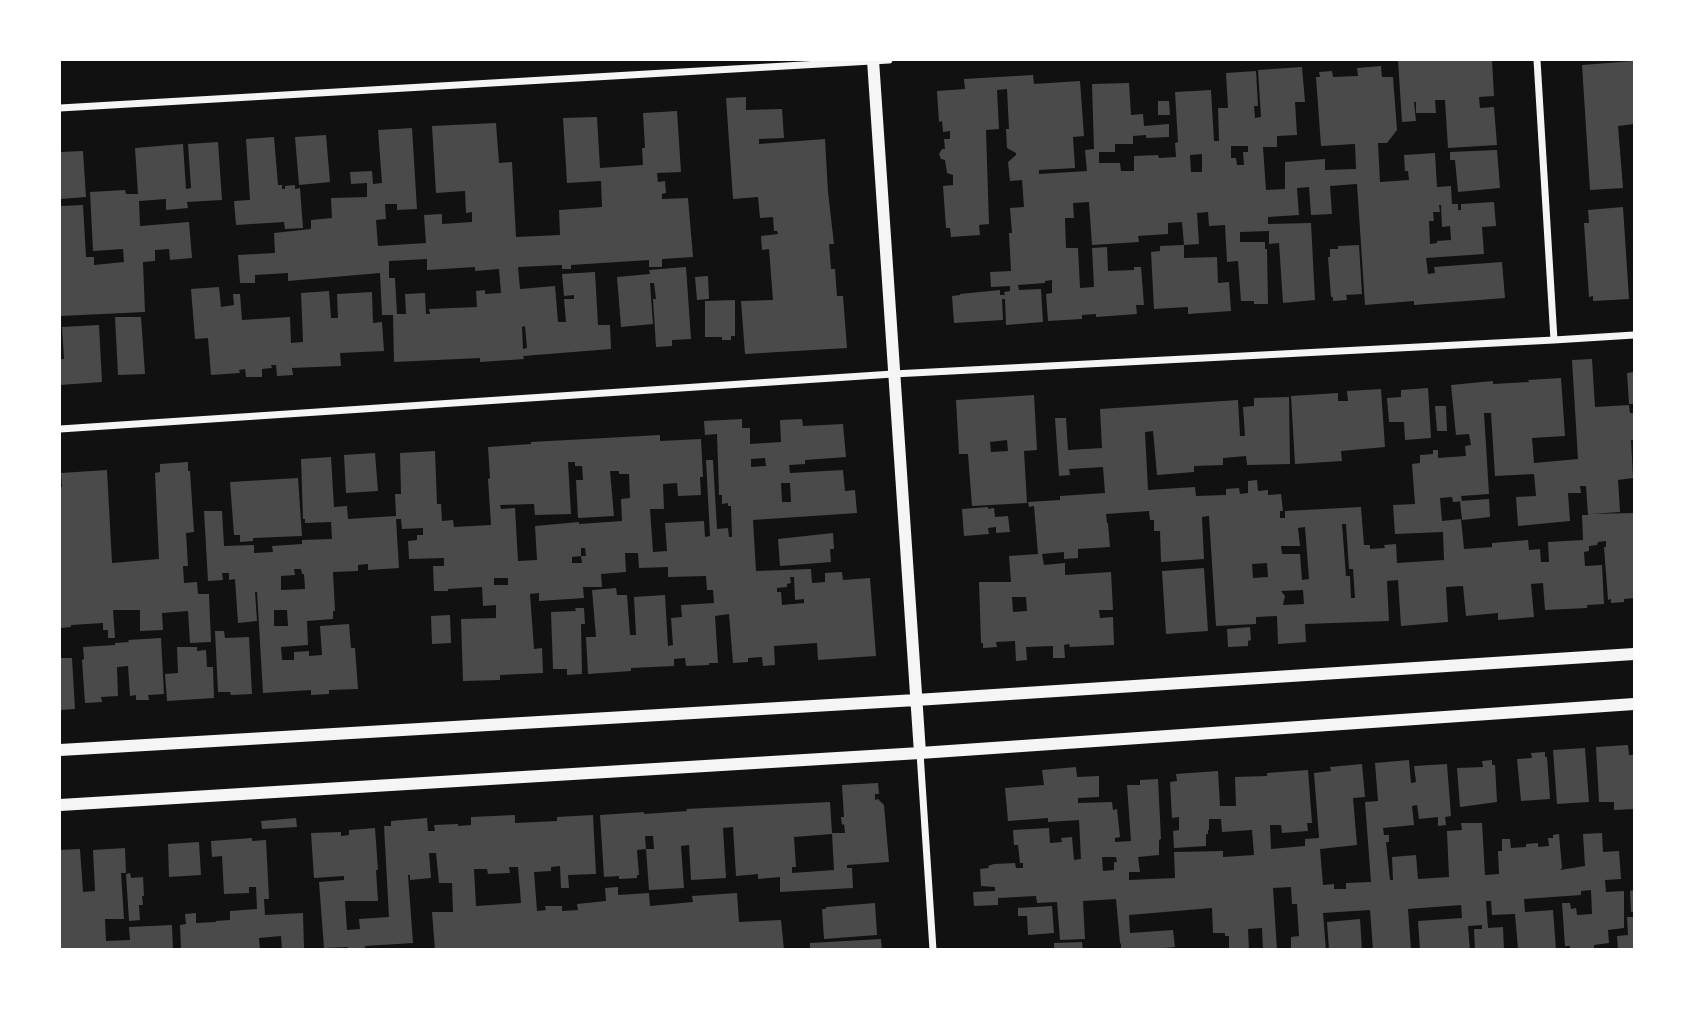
<!DOCTYPE html>
<html>
<head>
<meta charset="utf-8">
<style>
  body { margin:0 }
  #map { position:relative; width:1694px; height:1009px; overflow:hidden; background:#111; font-family:"Zilla Slab",serif }
  canvas { display:block }
  .frame { position:absolute; inset:0; border:61px solid #fff; pointer-events:none }
</style>
</head>
<body>
<div id="map">
<canvas width="1694" height="1009"></canvas>
<div class="frame"></div>
</div>
<script>
const g = document.querySelector('canvas').getContext('2d');
g.lineJoin = 'round';
function paint(path, color) {
  g.fillStyle = color;
  g.fill(path, 'evenodd');
}
function stroke(path, color, width, dash) {
  g.strokeStyle = color;
  g.lineWidth = width;
  g.lineCap = dash ? 'butt' : 'round';
  g.setLineDash(dash || []);
  g.stroke(path);
}
paint(new Path2D(`
  M1398,60H1492L1494,96L1479,97L1480,108L1494,107L1497,145L1448,148L1445,100H1435L1436,113H1416V102H1414L1416,121L1402,122Z
  M1634,61V124L1618,126L1623,188L1590,190L1582,65Z
  M1381,66L1382,77H1393L1397,130L1387,143H1378L1380,182L1409,180L1408,171H1405L1404,155L1435,153L1437,187L1451,186L1452,204H1458V210H1461V204L1494,202L1496,226L1482,227L1484,254L1426,258L1428,274L1435,273L1434,267L1502,262L1505,298L1414,305V301L1365,305L1357,184L1330,186L1332,214L1311,215L1309,187L1297,188L1299,215L1268,217V224L1311,223L1315,300L1283,303L1279,243L1269,244V231L1240,232V242H1265V249H1267L1268,304H1254V301H1241L1238,261L1227,262L1225,225L1209,226L1208,212L1197,213L1199,244L1184,245L1182,222L1168,223V234L1138,236L1139,242L1092,245L1089,202L1073,203L1074,218H1065L1066,248H1078L1080,288L1094,287L1092,248L1107,247L1108,271L1134,270V267H1141L1144,305H1136L1137,314L1096,317V314L1082,315V319L1048,321L1046,294L1052,293V280L1045,281V283L1018,285L1019,290L1041,289L1043,322L1006,325L1005,299H1002L1003,320L954,323L952,296L960,295V294L1000,290V295H1005L1004,292L1010,291V286L991,287L990,272L1011,271L1009,233H1012L1010,208L1024,207L1022,180L1010,181L1008,162L1016,155V153L1007,148L1006,129H1009L1007,89L997,90L999,129L986,130L989,224L979,225L980,235L951,237L950,228H946L943,186L953,185V175L947,173L945,160L941,159L939,154L942,149H945L944,139H950V131L943,132L942,121L939,122L937,91L965,89L964,79L1033,75L1034,84L1080,81L1084,136L1073,137L1075,168L1039,170V174L1087,171L1085,150L1094,149L1092,84L1129,83L1131,115L1143,114L1144,126L1169,124V137L1146,138V135L1133,136V144H1115V152H1099V163H1120L1121,171H1134V156L1158,155L1159,158L1176,157L1175,143L1178,142L1175,92L1211,90L1214,141H1219L1218,108H1228L1226,73L1256,71L1258,106H1254L1255,118L1261,117L1258,70L1302,67L1305,102H1295L1297,135L1277,136V147H1263L1266,190L1285,189V162L1325,159V170L1356,169L1355,144L1321,146L1316,77H1320L1319,72L1332,71L1333,77L1358,76L1357,68ZM1231,146H1248V152H1243L1244,165H1237L1236,158H1231ZM1202,154V172H1191L1190,155ZM1439,205H1441L1442,227L1450,226L1451,240L1437,241V243L1430,244L1429,221H1434L1433,212H1440Z
  M746,97V110L782,109L784,138L759,139V144L825,139L828,192L834,244H829L831,269H835L837,296H843L847,348L745,354L741,301L773,300L769,249L762,250L761,236L778,234L777,231H774L773,217L760,218L758,197L733,199L726,98Z
  M1158,101H1169L1170,115H1158Z
  M677,111L681,172L657,173L658,182L665,181L666,193L662,194V199L688,198L693,257L662,259V267H649V260L571,265V269H562V265L518,267L520,289L555,286L558,322H566L564,299H574V295L564,296L562,274L595,272L598,325H610L611,349L523,356L524,359L480,362V358L394,362L393,315H382L380,273L288,281V273L255,275V283H240L238,255L275,253L274,233L311,229V220L332,218L331,198L367,197V183L351,184L350,172L372,171L373,184L382,183L378,130L412,128L417,209L397,210V204H385L386,219L376,220L378,246L426,243L424,215L442,214V224L472,222V212L466,213L465,191L436,193L432,126L496,123L499,163L512,162L516,237L560,235L559,210L602,207L601,181L567,183L563,118L597,117L600,168L643,165L642,148H645L643,113ZM427,259V270L475,267V271L499,269L501,293L485,294V290L476,291L477,307L429,309L430,314H426L425,293L405,294L406,314H397L395,278H389V261ZM525,326L527,348L523,349L522,327Z
  M326,135L330,182L299,185L295,137Z
  M274,137L278,185H282V189H285V186L295,185V189L300,188L303,228L285,229L284,222L236,225L234,201L250,200L246,139Z
  M218,142L222,200L187,202L188,208L166,210V199L139,201L140,226L189,222L192,258L170,260L169,249L155,250V261L143,262L145,312L60,316V206L83,205L86,257H94V265L124,262L123,249L93,251L90,192L125,190L126,194H138L135,148L183,144L186,189L191,188L188,144Z
  M1497,150L1500,188L1458,192L1455,160H1450V152Z
  M83,151L86,197L60,199V152Z
  M1623,207L1629,299L1593,301V296L1589,297L1584,223H1589L1588,210Z
  M1184,245V258L1217,257L1218,283L1229,282L1231,311L1188,314V307L1154,309L1151,252L1160,251V246Z
  M1359,245L1362,294L1346,295L1347,300L1333,301V297H1331L1328,257H1330V249H1338V246Z
  M686,267L691,339L672,340V346L656,347L653,299H656L654,283H650L653,324L621,327L617,277L650,274L649,270Z
  M708,276L709,299L697,300L695,277Z
  M219,287L221,307L234,305L233,294H240L242,320L290,317L291,343L303,342L301,293L329,291L331,318H338L337,294L372,292L373,323L382,322L384,351L340,353L341,366L292,368L293,375L277,376L276,365H271L272,368L262,369V377H246L245,369L239,370L240,373L211,375L208,338L195,339L191,289Z
  M735,300V336H731V340H722V337H705V301Z
  M115,317H141L145,374L118,375Z
  M99,325L102,382L60,385V359H64L62,327Z
  M1592,359L1595,407L1629,405L1630,413H1634V440H1631L1633,478L1618,480L1620,512L1591,514L1634,513V547H1633L1634,598L1624,599V602L1611,603V599L1608,600L1604,547H1606V541L1598,542L1597,545L1589,546V551L1584,552L1585,566L1602,565L1604,604L1587,605V608L1545,610L1543,583L1531,584L1534,617L1498,620V613L1466,616L1463,586L1446,587L1448,622L1401,626L1398,580L1387,581L1389,621L1305,624L1306,642L1278,644L1277,616L1256,617V624L1216,626L1209,516L1202,517L1204,559L1161,562L1160,531H1154V520H1150L1149,511L1106,514L1107,523H1108L1110,547L1078,549V558L1064,559V552L1042,554L1044,565L1065,563V575L1111,572L1113,610H1099L1100,618L1113,617L1114,645L1070,647L1069,644L1064,645L1065,658H1053V646L1026,647L1027,660L1016,661L1015,641L996,642L997,647L983,648V643H981L979,582H1011L1009,556L1038,554L1034,506L1029,507L1028,502L1060,500V496L1105,493L1103,467L1069,469L1070,475L1059,476L1055,418H1066L1068,450L1102,448L1100,409L1238,400L1240,436H1245L1243,407L1254,406V398L1289,397L1290,464L1247,465L1246,456L1223,458V465L1194,466V472L1157,475L1153,431L1145,432L1148,490L1195,487L1196,496L1226,495V489L1239,488L1240,494L1248,493V481L1257,480L1258,491L1268,490V495L1281,494L1283,511H1280V518H1285V511L1361,507L1364,545H1370V549L1385,548L1384,545L1396,544L1397,563L1444,560L1443,532L1395,534L1393,505L1415,504L1412,464L1420,463V455L1433,454V450H1438V458L1466,456L1465,446L1471,445L1469,434L1456,435L1451,385L1482,382L1493,381V384L1529,382L1528,380L1561,378L1565,436L1532,438L1534,463L1578,459L1572,360ZM1484,413H1491L1495,476L1534,474L1536,496L1516,497L1518,526L1570,521L1568,493H1581L1580,486H1586L1588,515H1582L1583,540L1548,542L1549,562H1541L1540,549L1529,550L1528,540L1492,543V547L1464,549L1461,519L1442,521L1440,498L1452,497L1453,502H1454L1462,501L1461,496L1489,494ZM1342,524H1346L1349,569H1353L1355,598H1351L1350,576H1346ZM1305,527L1309,579L1302,580L1300,554H1282L1281,546H1300L1298,528ZM1267,563L1268,577L1253,578L1252,564ZM1303,590L1304,604L1283,605L1285,596L1281,591ZM1012,597H1026L1027,611L1013,612Z
  M1634,372V404H1629L1627,373Z
  M1428,388L1431,438L1405,440L1404,422H1389L1387,398L1401,397V390Z
  M1381,389L1385,447L1341,451L1342,461L1295,464L1291,396L1338,393V401H1348L1347,391Z
  M1034,395L1037,450L1024,451L1027,503L972,506L968,454H959L956,400ZM1007,440L1008,451L991,452L990,442Z
  M1435,406H1446L1447,431H1437Z
  M742,419V428H750V444L781,442L780,420L802,419L803,426L843,424L846,457L805,460V464L789,465L790,473L843,470L845,491L855,490L857,513L753,520L756,571L811,569L812,583L825,582V573L842,572L843,580L870,578L876,656L818,660L817,643L774,646L775,665L763,666L762,657L748,658V662L733,663L729,614L715,616L718,663H709V665L686,666L685,658L674,659V666L631,668V671L588,674L586,637H596L592,590L616,588L617,595H627L630,635H636L634,597L665,595L668,646L673,645L671,618L682,617L681,605L714,603L713,590H707L706,576L668,577V567L639,568L638,553H625L626,572L601,574L602,587H583L584,598L539,601V593L530,594L534,649L542,648L543,673L500,675V680L463,681L461,619L496,618V605L483,606L482,587L448,589V591H434L433,566H444V558L409,559L408,541L417,540V535H423V528L402,529L401,519H396L399,568L368,570V564L358,565V571L333,572L335,611H333V619L307,621L308,645L281,647L282,660H294V652L309,651V656L322,655L320,626L349,624L351,648H355L358,689L329,690V694L311,695V690L263,693L257,592H255L257,621L238,623L235,579L229,580V573H222L223,580L208,581L204,511H222L224,546L254,545V553L273,552L272,546L302,544V540L332,539L331,522L305,523V519H303L301,459L331,457L334,507L347,506L348,519L396,516L395,494H401L400,453L435,451L437,504H441L442,521L453,520L454,527L491,525L488,479L490,478L488,447L531,444V442L660,435V441L701,439L703,477H700L701,495L678,496L677,483L663,484L664,509H650L653,552L667,551L665,523L704,521L705,537L710,536L706,460H713L717,529L728,528L729,537H732L731,506H728V503L722,504V495H719L717,434L705,435L704,421ZM765,458L766,466L751,467V459ZM568,462H575V466H582L583,480H576L578,518L614,516L610,471H619V474H629L630,498L621,499L622,521L579,524V522L535,526L537,560L518,561L515,508L501,509L500,505L534,504L535,515L571,514ZM781,483H790L791,502H782ZM581,548H585L586,556H581L582,563H572V557L581,556ZM294,569H301L302,574H304L305,589L281,590V576L295,575ZM790,577H794L795,600L804,599V603L782,605L781,592H777V588L787,587V584L791,583ZM494,578H508V585H494ZM274,610H287L288,626H274Z
  M375,453L378,491L346,493L344,455Z
  M188,462V471H190L194,532L186,533L188,566H183L184,583L197,582L198,594H209L211,642L190,643L188,611L162,613L163,630L140,631V610H113L115,638H108V630H103V623L71,625V627L61,628L60,620V487H62L61,473L107,470L112,563L159,559L155,473L160,472V464Z
  M298,478L302,536L253,538V541L240,542V535H234L230,482Z
  M1489,499L1490,517L1462,520L1460,501Z
  M988,507V509L994,508L995,517L1008,516L1010,532L996,533V527L988,528L989,534L964,536L962,509Z
  M833,533L834,549H830L831,562L780,566L778,539Z
  M1204,568L1208,631L1166,634L1162,571Z
  M575,608H584L585,624H581L582,674L567,675V669H553L551,612L576,611Z
  M450,615L451,643L432,644L431,616Z
  M1250,627L1251,640L1248,641V646L1228,647L1227,629Z
  M215,631H224L225,638L249,637L252,694L231,695L230,692H218Z
  M161,638L164,694L148,695L149,700H136V695L130,696L128,666L117,667L118,696L101,697L102,702L85,703L82,660L84,659L83,647L115,645V643L129,642L128,640Z
  M177,647H197V651L206,650L207,667H213L214,698L167,701L165,674L178,673Z
  M60,658H72L75,709L60,710Z
  M1628,745L1629,755H1634V809L1614,810V802H1599L1596,747Z
  M1585,748L1589,802L1557,804L1553,750Z
  M1545,752V757H1547L1550,799L1521,801L1517,759L1532,758L1531,753Z
  M1409,760L1411,783L1416,782L1414,766L1447,764L1451,816L1445,817L1446,825L1438,826V817L1419,819L1417,805L1412,806L1414,825L1383,828L1384,835H1389V842H1386L1390,880H1393L1392,857L1416,855L1418,879L1449,877L1447,831L1462,830L1461,823H1482L1485,875L1499,874L1498,851H1502V839H1510L1511,848L1526,847V844L1538,843V847L1549,846L1548,838H1553V835L1559,834L1562,868L1560,870L1585,866L1583,834L1602,833L1603,852L1619,851L1621,879L1605,880L1606,892L1624,891V928L1608,930L1609,943L1594,945V950H1570V946H1565L1562,903H1570L1571,909L1576,908L1577,915L1592,914L1591,890L1581,891V895L1524,899L1525,912L1553,910L1556,950L1518,949L1515,914L1492,915L1491,901H1486L1488,928L1503,927L1504,950H1475L1474,929H1482V925L1468,926L1470,950H1420L1418,921L1462,918L1461,905L1408,909L1411,950H1373L1370,910L1323,913L1326,950H1291V937L1299,936L1297,904H1292L1291,887L1273,888L1277,950H1263L1262,928L1248,929L1249,950H1229V936H1225V933H1213L1212,908L1129,915L1130,933L1173,930L1175,947L1164,948V950H1121V944L1120,943L1116,899L1083,901L1085,939L1060,940L1057,902L1037,903L1036,896L998,898V905L974,906L973,892L995,891V887L981,886L980,869L989,868L988,866L994,864L1015,863L1016,868H1023V863H1020L1018,845H1014L1013,830L1049,828L1050,843L1062,842L1061,838L1072,837L1074,860L1081,859L1079,820L1048,822V818L1008,821L1005,788L1044,785L1042,770L1076,767L1077,777L1099,776V797L1078,798V803L1112,802L1113,810L1117,809L1120,837L1115,838V842L1131,841L1127,785H1140V780L1158,779L1161,839L1159,840V855L1138,857L1140,872H1129V880L1175,878L1174,852L1223,851V857L1254,855L1252,830L1222,832L1221,819H1209V830H1208V834H1206V846L1174,848L1173,831L1179,830V817L1172,818L1170,782L1177,781L1176,774L1218,771L1220,806H1236L1235,777L1267,776V773L1308,770L1312,823H1307L1308,831L1282,833L1281,825H1270L1271,849L1305,846V839L1319,838L1314,773L1331,771L1330,767L1362,764L1365,797L1353,798L1357,845L1320,849L1323,885L1334,884V889H1346V883L1371,882L1365,802L1378,801L1375,763ZM1102,857H1116L1117,862H1114V870L1103,871Z
  M1492,760V765H1495L1497,802L1460,807L1457,768L1483,767L1482,761Z
  M878,783L879,794H875V800L878,799L884,805L889,862L847,865V868H852L853,888L780,892V877L758,879V874L736,876L733,827L723,828L726,878L691,880L689,845L681,846L684,888L649,890L646,849H654L653,836H645L646,849L637,850L639,875H637V878L619,879V876L604,877L600,815L644,812V814L687,811L686,809L830,802L832,833H845L844,824L842,825L841,817H844L842,785ZM832,834L834,870L792,873V867H796L794,837Z
  M515,815V823L557,821V817L593,815L596,874L568,875L569,888H561L560,866L551,867V871L534,872L537,911L546,910L545,906H562V911L578,910L577,904L606,901L605,888L618,887V895L649,893L650,906L693,902L692,896L737,893L739,922L781,920L784,950H435L432,912H453L452,883H439L436,853H429L431,878L410,880V875H408L413,943L365,946V950H348V947L324,948L319,882L344,880V876L314,878L311,833L341,832V836L349,835V830L375,828L378,870H376L378,901H345L347,930L360,929L359,919L389,917L384,826H391V821L427,818L428,831H435L434,825L458,824V826L471,825V817ZM509,867H518L521,903L476,906L474,869H487L488,874L510,873Z
  M296,818L297,827L262,829L261,821Z
  M252,838V841L266,840L269,899H264L265,915L303,913L304,948L282,949L281,936L259,938L260,950H181L180,925L186,924L185,914L196,913V923L216,922V921L230,920V911L257,909L256,887H249V893L224,894L222,856L212,857L211,841Z
  M199,842L201,875L169,877L168,844Z
  M125,848L126,873H121L124,919H105L106,941L130,940L129,927L172,925L173,950H60V850L80,849L83,892L95,891L93,850Z
  M130,873L131,878L143,877L144,896H142L143,905H139L140,920L129,921L126,874Z
  M1634,890V912H1631L1630,891Z
  M875,903L877,935L824,939L822,909H826V907Z
  M1052,906L1054,933L1028,935L1027,916H1018V908Z
  M1627,917H1634V950H1618L1617,936L1628,935Z
  M1360,919L1362,950H1329L1327,922Z
  M881,939L882,950H810V943Z
  M1082,942L1083,950H1054V943Z`), '#4a4a4a');
stroke(new Path2D(`
  M1537,60L1554,340
  M60,108L889,60
  M60,429L893,374L1554,340L1634,335
  M920,753L933,950`), '#f5f5f5', 7);
stroke(new Path2D(`
  M873,60L920,753
  M60,750L916,700L1634,654
  M60,805L920,753L1634,704`), '#f5f5f5', 12);
</script>
</body>
</html>
